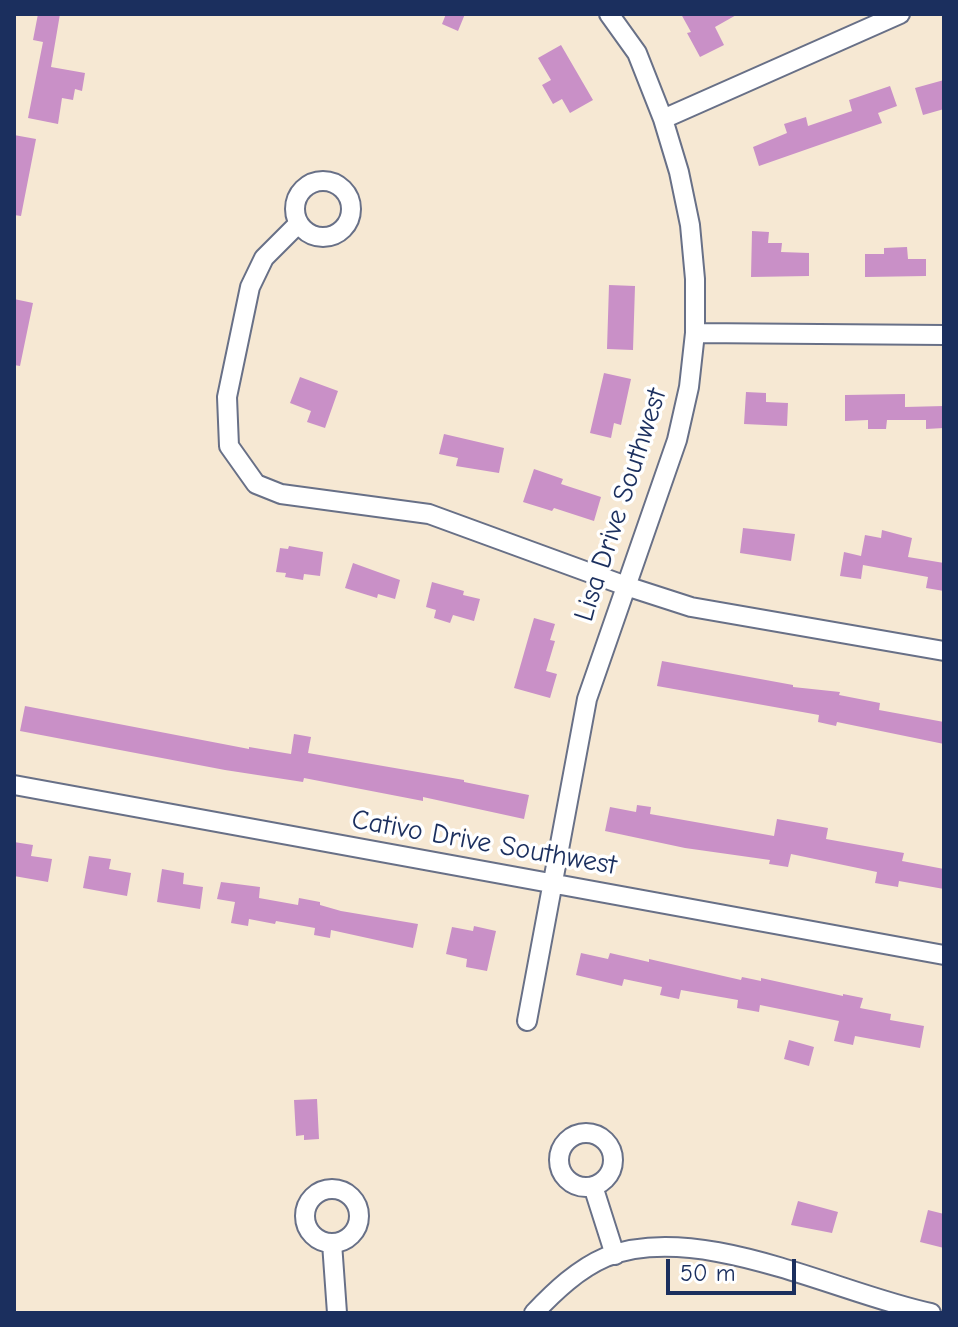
<!DOCTYPE html>
<html>
<head>
<meta charset="utf-8">
<style>
  body { margin:0 }
  #map { position:relative; width:958px; height:1327px; overflow:hidden; background:#f6e8d3; font-family:"Comic Neue",sans-serif }
  canvas { display:block }
  .frame { position:absolute; inset:0; border:16px solid #1b2f5e; pointer-events:none }
  .scale { position:absolute; left:666px; top:1259px; width:130px; height:36px; box-sizing:border-box; border:4px solid #1b2f5e; border-top:0; padding-left:10px; font-size:24px; line-height:28px; white-space:nowrap; color:#1b2f5e; -webkit-text-stroke:6px #fff; paint-order:stroke }
</style>
</head>
<body>
<div id="map">
<canvas width="958" height="1327"></canvas>
<div class="frame"></div>
<div class="scale">50 m</div>
</div>
<script>
const g = document.querySelector('canvas').getContext('2d');
g.lineJoin = 'round';
function paint(path, color) {
  g.fillStyle = color;
  g.fill(path, 'evenodd');
}
function stroke(path, color, width, dash) {
  g.strokeStyle = color;
  g.lineWidth = width;
  g.lineCap = dash ? 'butt' : 'round';
  g.setLineDash(dash || []);
  g.stroke(path);
}
function label(font, color, halo, rows, align = 'center') {
  g.font = font + ' "Comic Neue",sans-serif';
  g.lineWidth = 7;
  g.setLineDash([]);
  g.textBaseline = 'middle';
  g.strokeStyle = halo;
  g.fillStyle = color;
  for (const [text, x, y, turn = 0] of rows) {
    g.save();
    g.translate(x, y);
    g.rotate((+turn || 0) * Math.PI / 180);
    g.textAlign = isNaN(turn) ? turn : align;
    if (halo) g.strokeText(text, 0, 0);
    g.fillText(text, 0, 0);
    g.restore();
  }
}
paint(new Path2D(`
  M38,14H60L51,67L85,73L82,91L75,89L73,100L62,98L58,124L28,118L43,42L33,40Z
  M446,14H465L458,31L442,24Z
  M681,14H738L715,27L724,45L700,57L687,33L691,32Z
  M561,45L593,100L570,113L562,99L553,104L542,85L551,80L538,58Z
  M944,80V109L923,115L915,88Z
  M890,86L897,106L878,113L882,123L759,166L753,147L787,133L784,124L806,117L808,126L852,111L849,100Z
  M14,135L36,139L21,216L14,215Z
  M752,231L769,232L768,243H782L781,252L809,253V276L751,277Z
  M907,247L908,259H926V276L865,277V254H884V248Z
  M609,285L635,286L633,350L607,349Z
  M14,299L33,303L20,366L14,365Z
  M604,373L631,379L621,425L614,423L611,438L590,433Z
  M300,377L338,391L325,428L307,422L311,411L290,403Z
  M746,392L766,393V402L788,403L787,426L744,424Z
  M905,394V407L944,406V428L926,429V420H887L886,429H868V420L845,421V395Z
  M444,434L504,448L499,473L456,466L458,458L439,454Z
  M534,469L563,479L561,484L601,497L594,521L554,508L552,511L523,502Z
  M743,528L795,534L791,561L740,553Z
  M882,530L912,538L908,557L944,563V591L926,588L928,577L863,565L861,579L840,576L844,552L861,556L865,535L881,538Z
  M289,546L323,552L320,576L304,574L303,580L285,577L286,573L276,572L280,548L288,549Z
  M353,563L400,580L395,599L378,594L377,598L345,588Z
  M432,582L464,591L463,595L480,599L474,621L453,615L450,623L434,618L436,610L426,607Z
  M534,618L555,624L550,640L555,641L546,671L557,674L550,698L514,688Z
  M662,661L793,685V687L840,692L839,695L880,703L879,710L944,722V744L837,722L836,726L818,722L819,715L657,686Z
  M25,706L249,749V747L291,754L294,734L311,737L308,753L464,780V782L529,795L524,819L423,797V801L304,778L303,782L225,770L20,731Z
  M637,805L651,807L650,814L774,836L777,819L828,828L826,839L904,853L902,861L944,869V889L899,881L898,887L875,883L877,872L791,854L788,867L769,864L770,860L685,848L605,831L610,807L636,812Z
  M14,842L33,845L31,856L52,859L48,882L14,876Z
  M89,856L111,859L109,869L131,873L127,896L83,888Z
  M162,869L184,873L183,884L203,887L200,909L157,902Z
  M221,882L260,887L259,898L298,905L299,898L320,902V905L341,911L418,924L413,948L331,930L330,938L314,935L315,928L276,921L275,924L249,919L248,926L231,923L235,902L217,899Z
  M474,926L496,931L487,971L466,967L467,959L446,954L452,927L473,931Z
  M581,953L608,959L610,953L649,962V959L741,980L742,977L761,981V978L843,996V994L863,998L860,1008L891,1014L890,1020L924,1026L920,1048L855,1036L853,1045L834,1041L839,1021L760,1005L759,1012L737,1008L738,1000L681,990L679,999L660,995L662,987L624,979L622,986L576,975Z
  M789,1040L814,1047L809,1066L784,1059Z
  M317,1099L319,1139L304,1140V1135L296,1136L294,1100Z
  M798,1201L838,1212L832,1233L791,1225Z
  M928,1210L944,1214V1248L920,1242Z`), '#c990c7');
const minor = new Path2D(`
  M663,119L900,14
  M295 209a28 28 0 1 1 56 0a28 28 0 1 1-56 0Z
  M298,224L264,258L250,287L227,397L229,446L256,484L281,494L429,514L626,586L691,607L944,651
  M695,333L944,335
  M14,785L944,955
  M527,1021L587,699L677,440L689,387L695,333V279L690,225L679,172L663,119L637,53L609,14
  M559 1160a27 27 0 1 1 54 0a27 27 0 1 1-54 0Z
  M593,1186L615,1255
  M305 1216a27 27 0 1 1 54 0a27 27 0 1 1-54 0Z
  M332,1243L337,1313
  M534,1313C555,1291 578,1269 606,1257C698,1220 839,1294 931,1313`);
stroke(minor, '#687087', 22);
stroke(minor, '#fff', 18);
label('28px', '#1b2f5e', '#fff', [
  ["Lisa Drive Southwest",621,505,-72],
  ["Cativo Drive Southwest",484,843,10]
]);
</script>
</body>
</html>
